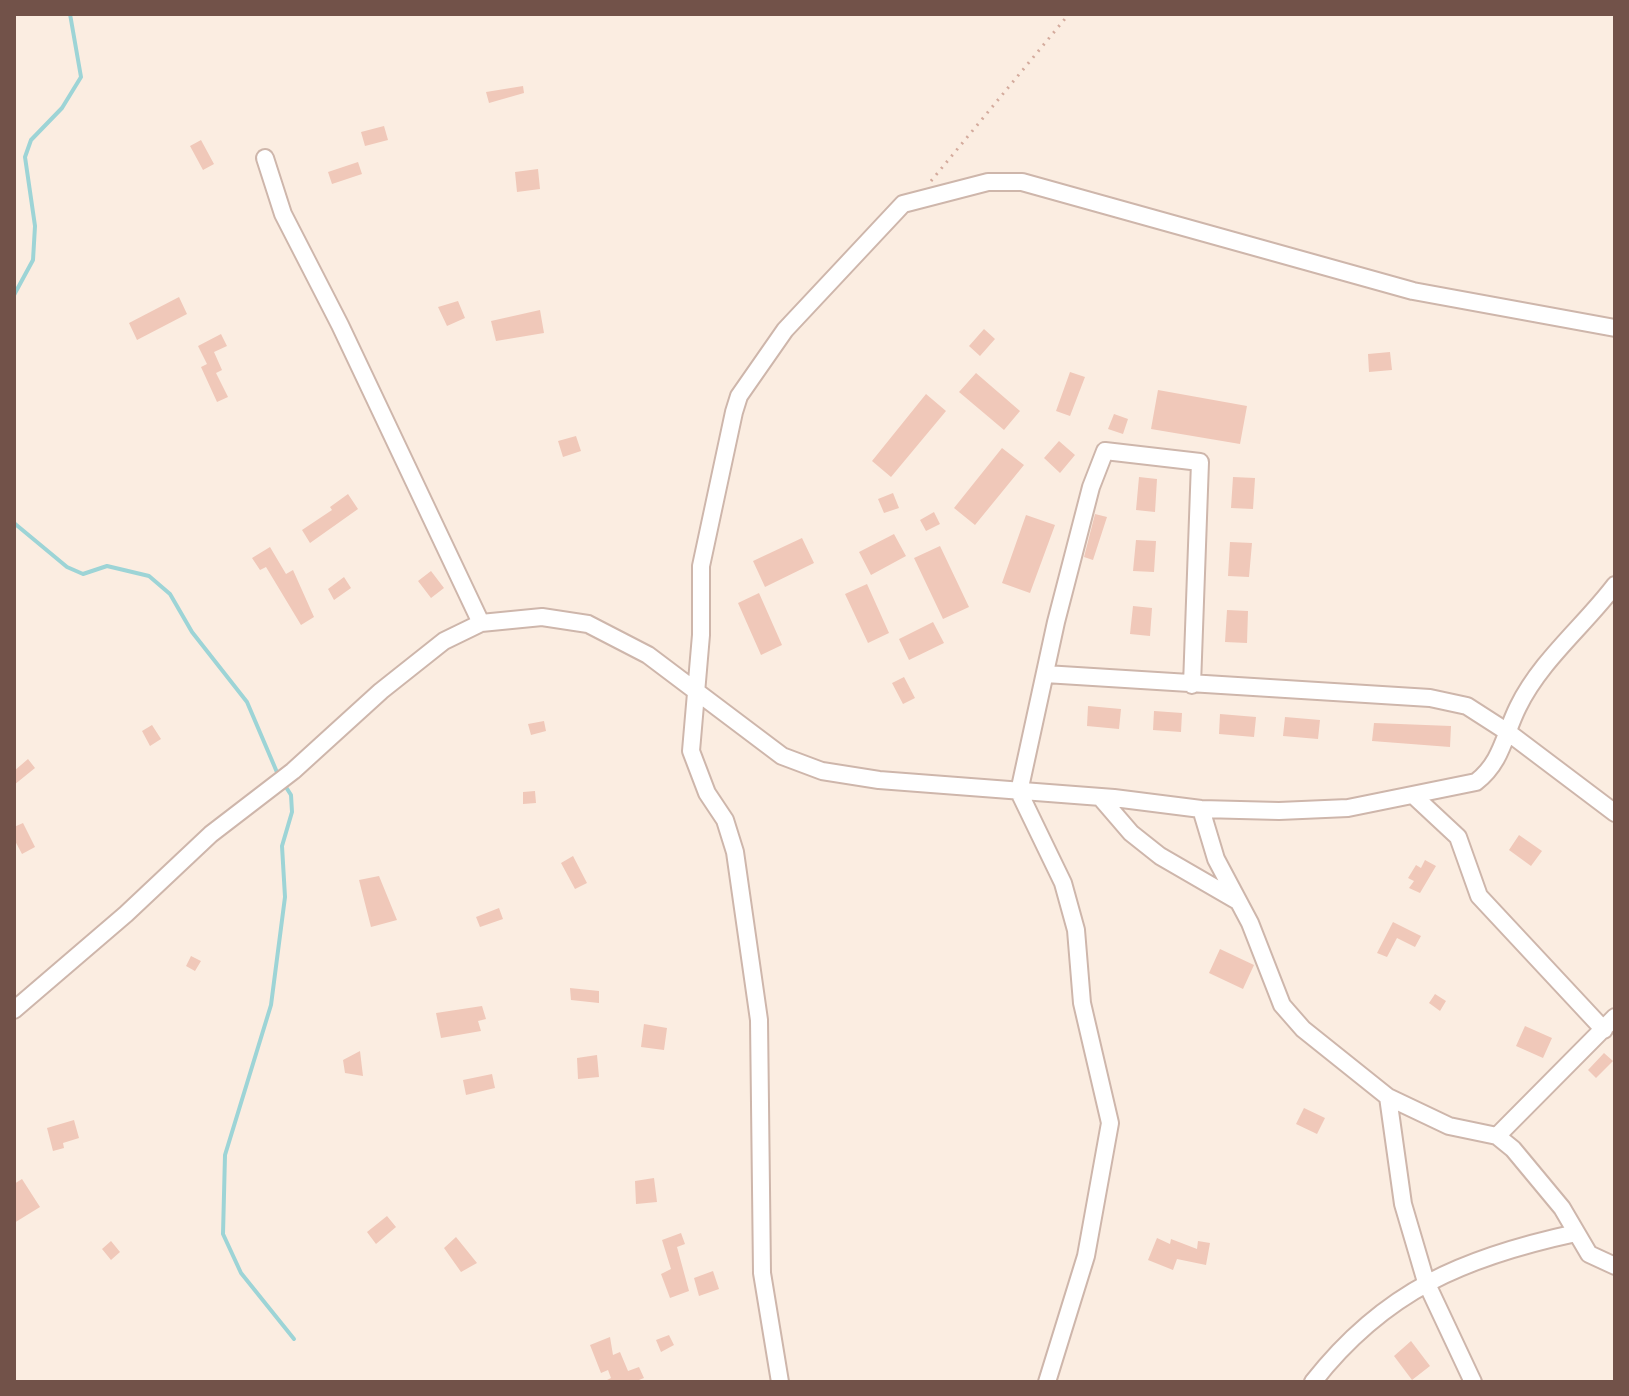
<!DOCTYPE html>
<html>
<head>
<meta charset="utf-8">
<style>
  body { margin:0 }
  #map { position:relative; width:1629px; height:1396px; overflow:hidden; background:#fbede1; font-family:Barlow,sans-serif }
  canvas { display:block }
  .frame { position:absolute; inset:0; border:16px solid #725249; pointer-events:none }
</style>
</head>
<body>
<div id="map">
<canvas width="1629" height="1396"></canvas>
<div class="frame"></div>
</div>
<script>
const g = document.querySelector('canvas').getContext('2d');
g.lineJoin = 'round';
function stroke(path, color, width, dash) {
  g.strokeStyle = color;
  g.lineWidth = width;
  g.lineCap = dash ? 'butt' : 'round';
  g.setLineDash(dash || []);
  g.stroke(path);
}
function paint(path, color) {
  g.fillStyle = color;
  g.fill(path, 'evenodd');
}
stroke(new Path2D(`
  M14,295L33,260L35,226L25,157L31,140L62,108L81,77L70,14
  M14,523L67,567L83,574L107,566L149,576L170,594L192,632L247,702L279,777
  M284,784L291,795L292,812L282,846L285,897L271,1005L225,1155L223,1234L241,1273L294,1339`), '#9dd4d6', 4);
paint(new Path2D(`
  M523,86L524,93L489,103L486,92Z
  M384,126L388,140L365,146L361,132Z
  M201,140L214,164L203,170L190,146Z
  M358,162L362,174L332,184L328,172Z
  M538,169L540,189L517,192L515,172Z
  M179,297L187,314L137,340L129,323Z
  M458,301L465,318L447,326L438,307Z
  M540,310L544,333L496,341L491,321Z
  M984,329L995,339L980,356L969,346Z
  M221,334L227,346L214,352L222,370L216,373L228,397L217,402L201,367L207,364L198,346Z
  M1390,352L1392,370L1369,372L1368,354Z
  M1070,372L1085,377L1070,416L1056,411Z
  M976,373L1020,411L1004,430L959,392Z
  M1158,390L1247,406L1240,444L1151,429Z
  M926,394L946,411L891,477L872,461Z
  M1114,414L1128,419L1123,434L1108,429Z
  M576,436L581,451L563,457L558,441Z
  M1059,441L1075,455L1060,473L1044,458Z
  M1002,448L1024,465L975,525L954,508Z
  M1139,477L1157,479L1155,512L1136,510Z
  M1233,477L1255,478L1253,509L1231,508Z
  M893,493L899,508L884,513L878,499Z
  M348,494L358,509L310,543L302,530L332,510L330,507Z
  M934,512L940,524L926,531L920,520Z
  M1095,514L1107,517L1093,560L1084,557Z
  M1026,515L1055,525L1030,593L1002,583Z
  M894,534L906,556L871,575L859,552Z
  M802,538L814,563L765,587L753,561Z
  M1136,540L1156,541L1154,572L1133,571Z
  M1230,542L1252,543L1249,577L1228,576Z
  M940,546L969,607L943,619L914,558Z
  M270,547L286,574L293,570L314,617L301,625L266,567L260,570L252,558Z
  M431,571L444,588L431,598L418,581Z
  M344,577L351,588L334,600L328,589Z
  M867,584L889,633L868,643L845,594Z
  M759,593L782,645L761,655L738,603Z
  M1133,606L1152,608L1150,636L1130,634Z
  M1227,610L1248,611L1247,643L1225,642Z
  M933,622L944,643L909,660L899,639Z
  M904,677L915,698L903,704L892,683Z
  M1088,706L1121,709L1119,729L1087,726Z
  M1154,711L1182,713L1181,732L1153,730Z
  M1220,714L1256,717L1254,737L1219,734Z
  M1285,717L1320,720L1318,739L1283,736Z
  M544,721L546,731L531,735L528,724Z
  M1374,723L1451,726L1450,747L1372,741Z
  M152,725L161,739L150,746L142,731Z
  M28,759L35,768L14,785V771Z
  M535,791L536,803L523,804V792Z
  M23,823L35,847L22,854L14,839V827Z
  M1519,835L1542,851L1531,866L1509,850Z
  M573,856L587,883L575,889L561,863Z
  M1425,860L1436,866L1420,893L1409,888L1414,881L1408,878L1416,865L1421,868Z
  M379,876L397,920L371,927L359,880Z
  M499,908L503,919L480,927L476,917Z
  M1393,922L1421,936L1415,947L1397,938L1387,957L1377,953Z
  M1220,949L1254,965L1243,989L1209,973Z
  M191,956L201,961L195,971L186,966Z
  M570,988L599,991V1003L571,1000Z
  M1435,994L1446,1001L1440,1011L1429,1003Z
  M482,1006L486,1019L478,1021L481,1031L441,1038L436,1013Z
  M644,1024L667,1028L664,1050L641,1047Z
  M1525,1026L1552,1038L1543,1058L1516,1046Z
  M360,1051L363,1076L345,1073L343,1060Z
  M1604,1053L1613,1061L1596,1078L1588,1070Z
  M597,1055L599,1077L578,1079L577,1058Z
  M492,1074L495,1088L466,1095L463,1080Z
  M1304,1108L1325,1118L1317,1134L1296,1124Z
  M74,1120L79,1138L63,1143L64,1148L53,1151L47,1128Z
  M654,1178L657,1202L636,1204L635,1181Z
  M22,1179L40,1207L14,1223V1184Z
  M387,1216L396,1227L376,1244L367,1232Z
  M681,1233L685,1244L677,1247L689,1291L670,1298L661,1274L671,1269L662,1240Z
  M456,1237L477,1263L461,1272L444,1248Z
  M1157,1238L1170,1244L1171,1239L1197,1249L1198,1241L1210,1243L1206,1265L1177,1259L1173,1270L1148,1260Z
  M111,1241L120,1252L111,1260L102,1249Z
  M713,1271L719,1289L699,1296L694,1278Z
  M669,1335L674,1345L661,1352L656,1340Z
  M610,1337L613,1355L620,1352L628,1371L639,1367L644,1378L634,1382H603L611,1378L608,1370L601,1373L590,1345Z
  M1411,1341L1430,1366L1412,1380L1394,1356Z`), '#f0c8b9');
const street = new Path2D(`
  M265,158L283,214L340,325L481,623
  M1045,674L1430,698L1467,706L1509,733L1615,813
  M1414,796L1458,837L1479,896L1604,1030
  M1100,797L1131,833L1160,856L1236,900
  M1201,809L1216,859L1250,923L1282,1005L1303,1029L1388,1097L1449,1126L1497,1136L1513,1149L1562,1208L1589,1254L1615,1266
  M14,1010L126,914L211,834L293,771L381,691L444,641L481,623L542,617L588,624L648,655L782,756L822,771L879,780L1114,798L1201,809L1279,811L1348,808L1476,782C1502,762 1504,735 1518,707C1541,660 1584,626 1615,585
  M1388,1097L1403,1204L1426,1282L1473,1382
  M1497,1136L1615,1017
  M780,1382L762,1273L759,1020L735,852L725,820L707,793L691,751L701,635V566L734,412L739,396L785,330L903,204L988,182H1022L1413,291L1615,328
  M1047,1382L1086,1256L1110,1123L1082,1003L1076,930L1063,883L1019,792L1056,622L1091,487L1105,451L1200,462L1192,685
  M1313,1382C1385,1290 1465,1257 1576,1233`);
stroke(street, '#ceb6ab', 20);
stroke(new Path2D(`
  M931,181L1069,14`), '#d4ab9d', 3, [2, 6]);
stroke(street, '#fff', 16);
</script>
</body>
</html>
